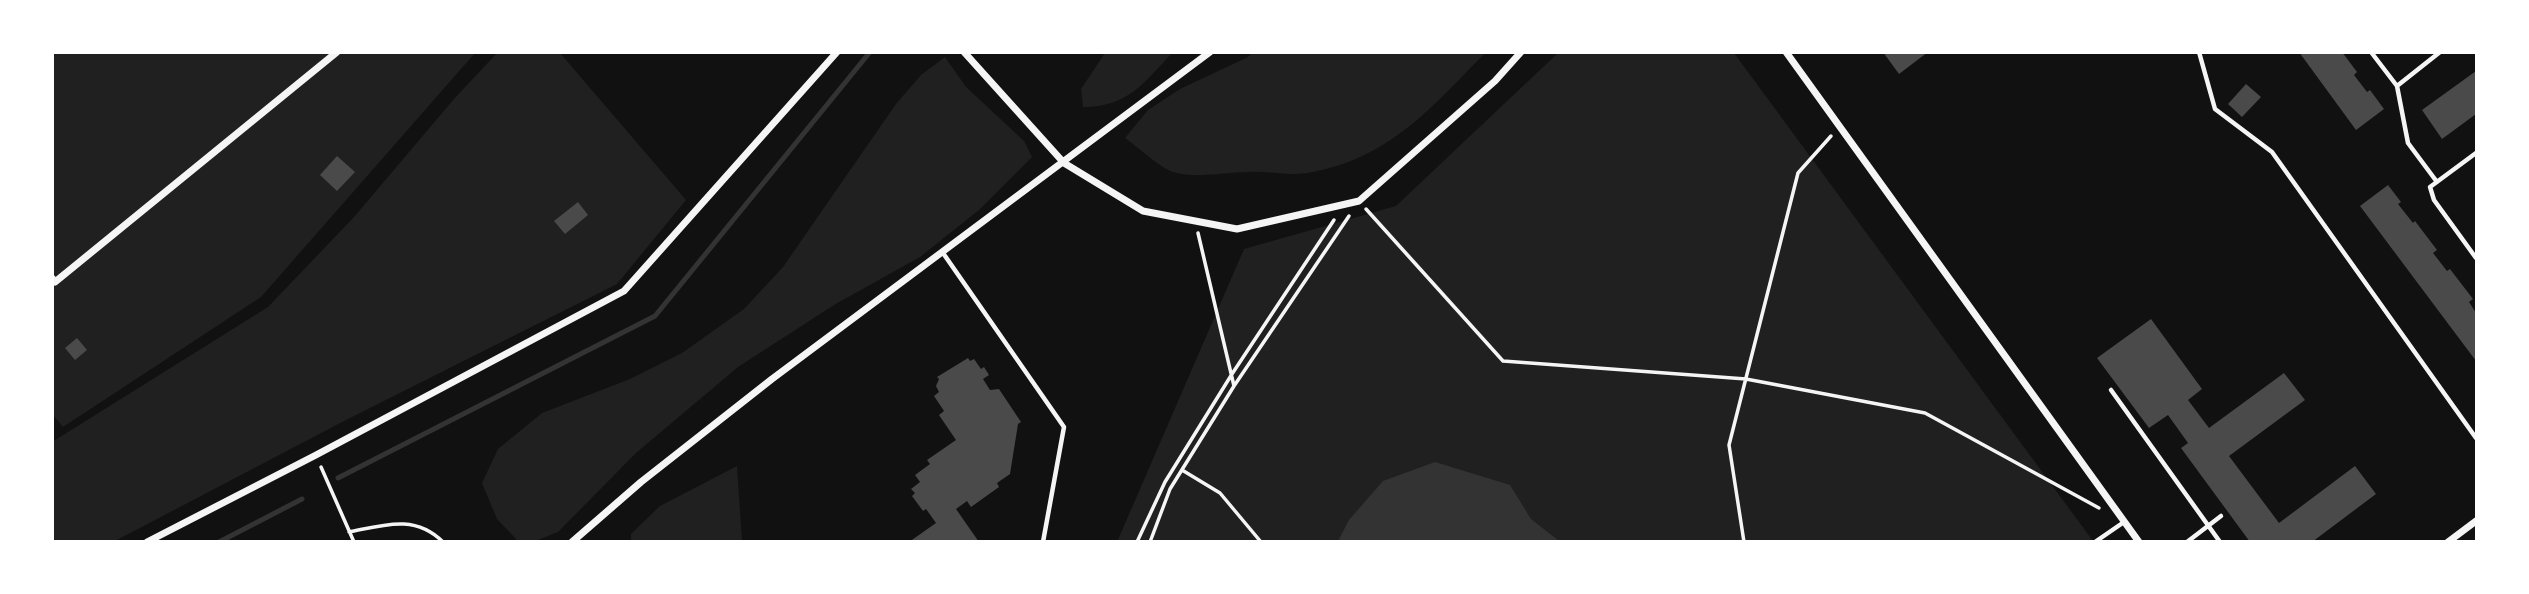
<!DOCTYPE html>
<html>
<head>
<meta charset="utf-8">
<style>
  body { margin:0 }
  #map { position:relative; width:2529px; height:594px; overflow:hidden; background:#111; font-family:Montserrat,sans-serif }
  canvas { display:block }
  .frame { position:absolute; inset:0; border:54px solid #fff; pointer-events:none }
</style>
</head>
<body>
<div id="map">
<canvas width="2529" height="594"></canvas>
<div class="frame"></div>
</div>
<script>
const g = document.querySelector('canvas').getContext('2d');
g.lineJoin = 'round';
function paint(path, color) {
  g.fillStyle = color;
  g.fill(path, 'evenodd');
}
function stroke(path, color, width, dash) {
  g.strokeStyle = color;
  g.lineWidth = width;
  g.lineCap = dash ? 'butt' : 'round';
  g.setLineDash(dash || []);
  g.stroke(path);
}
paint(new Path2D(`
  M1559,52L1734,53L2093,541L1117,542L1244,249L1396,206Z
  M52,53H475L261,297L63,427L52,414Z
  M497,53H560L686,200L617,284L346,420L115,541H53L52,442L268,307L354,217L454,99Z
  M1105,53V52L1172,53C1144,83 1128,107 1083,107L1081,89Z
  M1252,53V52L1485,53C1431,108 1388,160 1307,173C1288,176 1267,171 1248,172C1225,172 1196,179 1173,172C1159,167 1138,147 1125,138L1148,110L1180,89L1248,57Z
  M945,57L966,87L1024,141L1032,157L979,210L920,257L834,305L738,367L636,453L558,532L535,541H518L497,519L482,483L498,449L542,413L630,379L682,353L744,309L783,267L896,104L921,75Z
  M737,466L742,541H631V534L660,506Z`), '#202020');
paint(new Path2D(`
  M1435,462L1510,485L1531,519L1559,541H1338L1349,520L1383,481Z`), '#333');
stroke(new Path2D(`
  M338,478L655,316L870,52
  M219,542L302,499`), '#333', 5);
paint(new Path2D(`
  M1883,52H1928L1899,74Z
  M2299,52H2342L2357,72L2354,75L2367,92L2370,90L2384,109L2356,130Z
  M2476,71V114L2442,139L2422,110Z
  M2246,84L2261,97L2242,117L2228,104Z
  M337,156L355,172L337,191L320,175Z
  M2388,185L2401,202L2398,204L2413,223L2415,221L2437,250L2433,253L2447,271L2450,269L2473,299L2469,302L2476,313V361L2360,206Z
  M578,202L588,215L565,234L554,221Z
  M2151,319L2202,389L2188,400L2209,428L2284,373L2305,400L2229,456L2279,523L2355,466L2376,494L2312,542H2250L2181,448L2188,443L2168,415L2149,428L2097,358Z
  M77,338L87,350L75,360L65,348Z
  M968,358L970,361L974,359L981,369L984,367L989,375L983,379L990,390L999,389L1021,422L1018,424L1010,474L997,483L999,487L971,507L967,501L956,509L979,542H909L936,523L926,509L923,511L912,496L915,493L911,489L920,482L915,475L930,464L927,460L956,440L939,415L944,411L934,396L939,392L936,386L939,379L937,377Z`), '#4a4a4a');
stroke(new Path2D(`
  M1366,209L1503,361L1746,379L1925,413L2099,508
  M1198,233L1234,386
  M321,467L354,542
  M1182,470L1220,493L1261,542
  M349,532C384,525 415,514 443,542
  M1137,542L1165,482L1232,374L1334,220
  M1150,542L1170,489L1234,386L1349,216
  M1744,542L1729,445L1798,173L1831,136`), '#f5f5f5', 3.5);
stroke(new Path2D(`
  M2199,52L2215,109L2272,152L2476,438
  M2371,52L2397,86
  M2476,153L2430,187L2434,200L2476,258
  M2437,182L2408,143L2397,86L2440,52
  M943,253L1064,427L1043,542
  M2111,390L2220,542
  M2095,542L2124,522
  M2187,542L2221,516`), '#f5f5f5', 4.5);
stroke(new Path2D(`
  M964,52L1064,163L1143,211L1237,229L1359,201L1495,81L1521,52
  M1786,52L2139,542
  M52,278L55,282L337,52
  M147,542L316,455L624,291L837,52
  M572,542L641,482L772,379L1210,52
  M2448,542L2476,521`), '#f5f5f5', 7);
</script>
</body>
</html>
